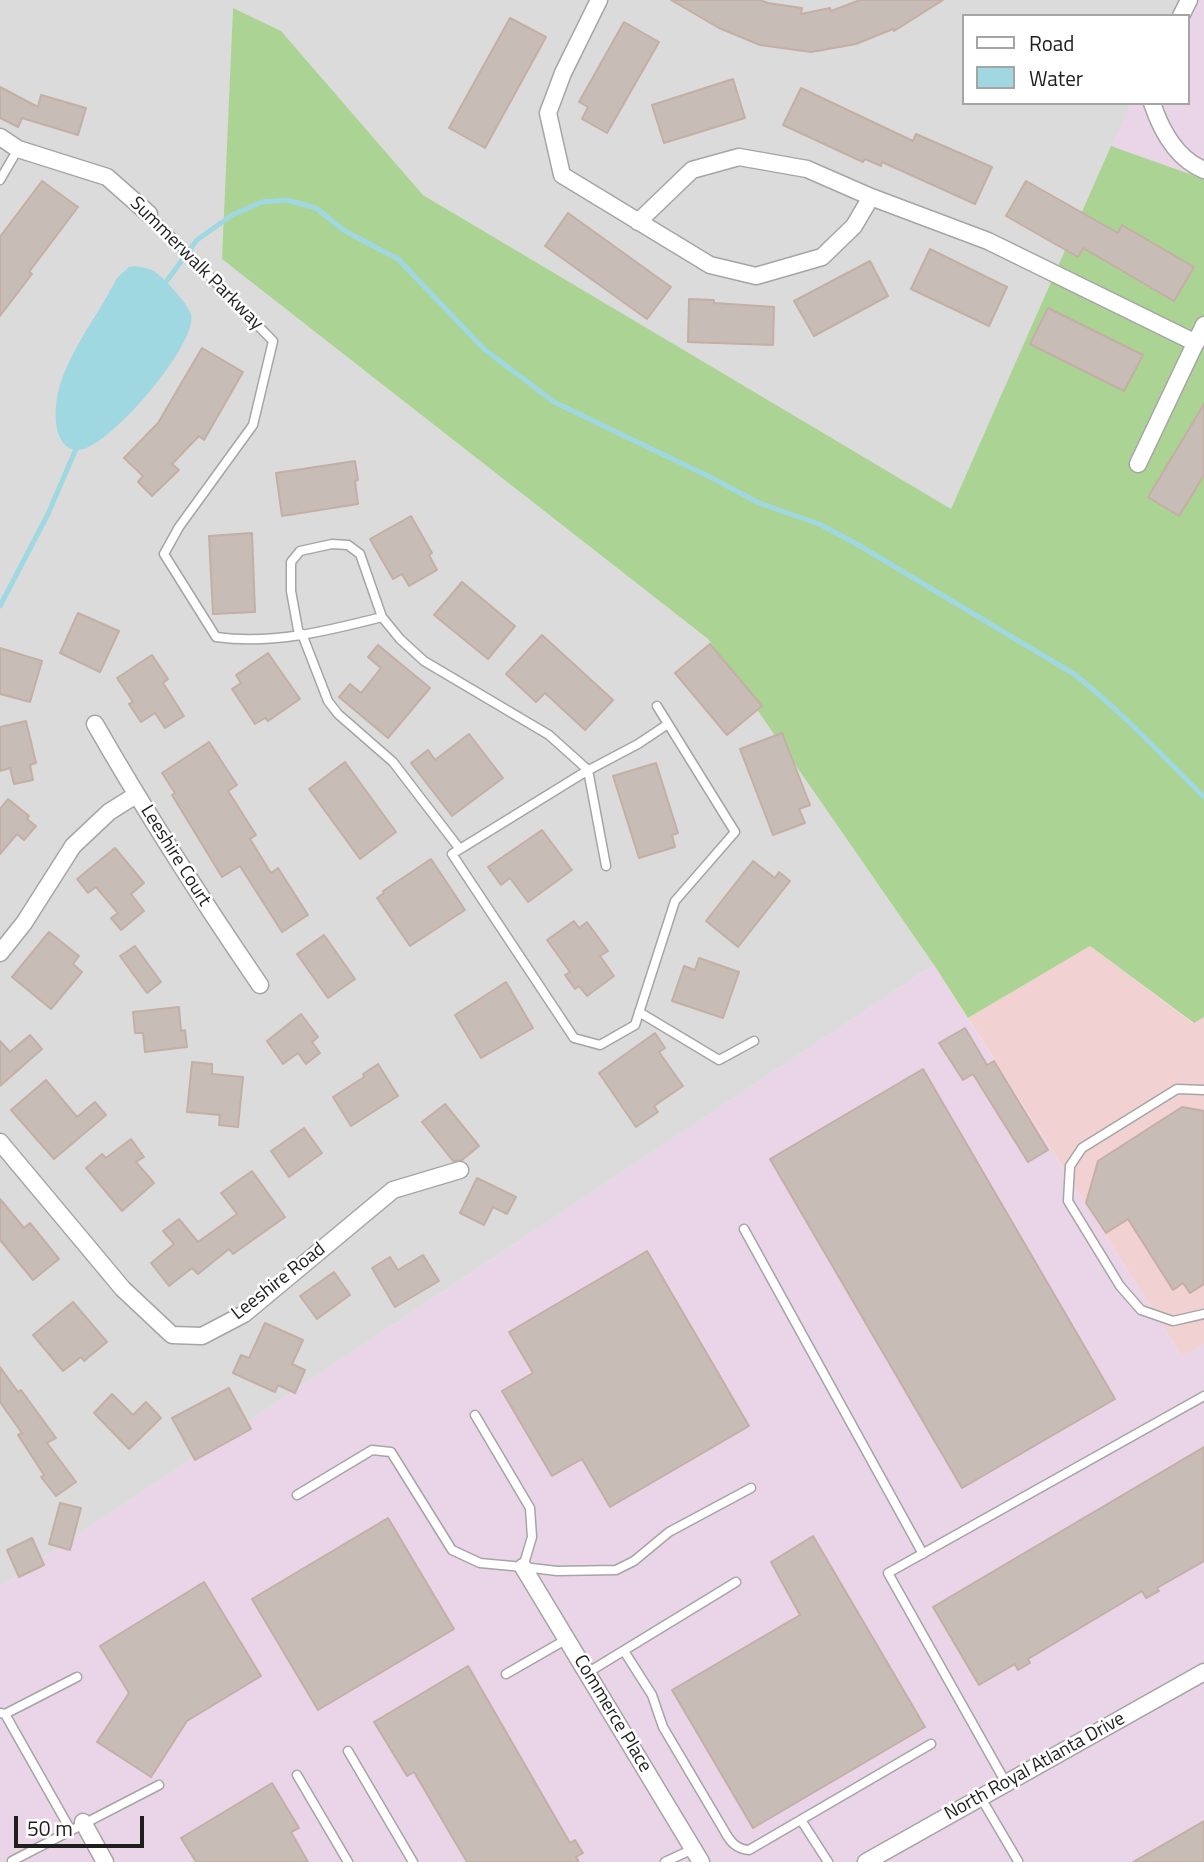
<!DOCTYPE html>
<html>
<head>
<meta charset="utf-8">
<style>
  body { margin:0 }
  #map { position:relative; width:1204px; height:1862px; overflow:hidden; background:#f0ebe3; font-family:"Titillium Web",sans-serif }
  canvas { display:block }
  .legend { position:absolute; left:962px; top:14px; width:228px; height:91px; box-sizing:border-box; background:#fff; border:2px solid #a5a5a5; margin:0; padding:9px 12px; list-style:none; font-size:21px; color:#1e1e1e }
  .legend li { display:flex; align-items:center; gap:14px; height:35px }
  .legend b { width:35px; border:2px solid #a5a5a5 }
  .scale { position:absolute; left:14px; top:1816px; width:130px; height:32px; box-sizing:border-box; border:4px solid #1e1e1e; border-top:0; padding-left:9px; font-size:21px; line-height:24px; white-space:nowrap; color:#1e1e1e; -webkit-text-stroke:5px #fff; paint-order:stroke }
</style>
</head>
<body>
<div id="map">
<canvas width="1204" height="1862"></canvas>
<ul class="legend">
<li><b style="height:9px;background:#fff"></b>Road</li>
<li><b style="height:19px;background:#a0d8e2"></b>Water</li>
</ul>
<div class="scale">50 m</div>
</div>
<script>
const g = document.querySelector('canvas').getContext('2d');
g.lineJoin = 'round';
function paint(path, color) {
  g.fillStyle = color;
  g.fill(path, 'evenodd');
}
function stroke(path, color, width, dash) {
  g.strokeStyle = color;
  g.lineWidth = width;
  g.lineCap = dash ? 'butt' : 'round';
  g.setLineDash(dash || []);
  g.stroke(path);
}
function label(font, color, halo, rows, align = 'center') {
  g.font = font + ' "Titillium Web",sans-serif';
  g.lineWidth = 5;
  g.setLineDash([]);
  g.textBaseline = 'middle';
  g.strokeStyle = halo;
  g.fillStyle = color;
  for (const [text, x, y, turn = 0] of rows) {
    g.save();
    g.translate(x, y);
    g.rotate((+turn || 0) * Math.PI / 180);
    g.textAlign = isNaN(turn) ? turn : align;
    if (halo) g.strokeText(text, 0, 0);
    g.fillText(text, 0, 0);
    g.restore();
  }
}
paint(new Path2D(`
  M0,0H1181L1173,16H964V103H1132L951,510L423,195L281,32L233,9L223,259L708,639L934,965L0,1587Z`), '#dcdbdb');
paint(new Path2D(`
  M1090,946L1193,1023L1204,1017V1344L1182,1356L968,1018Z`), '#f2d1d2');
paint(new Path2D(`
  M1181,0H1204V179L1111,146L1132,103H1188V16Z
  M934,965L1182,1356L1204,1344V1862H0V1587Z`), '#ead4e7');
paint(new Path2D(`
  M233,8L281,31L423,195L951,509L1111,146L1204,179V1017L1194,1023L1090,946L968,1018L934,965L708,639L222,259Z`), '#abd394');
paint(new Path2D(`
  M136,266C141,267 147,268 152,270C162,275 188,304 191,314C199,343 108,449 79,450C52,451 54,409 58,392C69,350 98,316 117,278L129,267Z`), '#a0d8e2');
stroke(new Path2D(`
  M166,282L197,240L232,215L262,202L287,200L316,208L345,231L398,259L484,349L554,402L714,479L759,503L819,524L855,543L1074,674C1121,711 1162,755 1204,797
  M0,606L48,514L76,449`), '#a0d8e2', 5);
const building = new Path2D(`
  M671,0H760L768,3L802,8L801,14L830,8L831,11L860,0H943L894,31L893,29L856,44L811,52L760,45L719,28Z
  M510,18L546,37L485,148L449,128Z
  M624,22L659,42L607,133L582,119L588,107L579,102Z
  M733,79L745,118L664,143L652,105Z
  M0,87L38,107L41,95L86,108L78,135L22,118L18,127L0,118Z
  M801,88L913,141L916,134L992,167L975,204L882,162L881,166L865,159L863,162L783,125Z
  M42,181L78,207L29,272L32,274L0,316V237Z
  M1026,181L1118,233L1122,225L1194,267L1174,301L1083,248L1078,257L1006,216Z
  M568,213L671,287L647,319L545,246Z
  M930,249L1007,287L989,326L911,289Z
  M870,261L888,296L814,336L794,301Z
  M689,299L714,300V303L774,307L773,345L688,342Z
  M1048,308L1143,355L1124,391L1030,344Z
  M202,348L243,372L204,440L199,436L172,464L179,470L152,496L138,482L143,476L124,458L158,423Z
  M1204,404V475L1179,516L1148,497Z
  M355,461L358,480L355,481L358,504L282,516L276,473Z
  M411,516L432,553L429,555L437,570L409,586L402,574L393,579L370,539Z
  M252,533L255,612L213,614L209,536Z
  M462,582L515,626L488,659L434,615Z
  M78,613L119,631L100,672L60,653Z
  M542,635L613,700L585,730L545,693L536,702L506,674Z
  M710,644L762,706L727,735L675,673Z
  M378,645L430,688L388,738L339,697L350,684L361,693L381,668L368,657Z
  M0,648L42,661L30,702L0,694Z
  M268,653L300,699L268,721L265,718L255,724L232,689L241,683L236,675Z
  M152,655L168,679L163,683L184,716L165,728L155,713L141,722L129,704L133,702L117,678Z
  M26,721L36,763L30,765L33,780L14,784L10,768L0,771V727Z
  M782,733L810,805L799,809L805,823L773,835L740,749Z
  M469,734L503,778L452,816L411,763L428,750L435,760Z
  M209,742L237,785L228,791L256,835L250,839L271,873L278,868L308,915L282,932L240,866L222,877L172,795L175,793L162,773Z
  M345,762L396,832L360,859L309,789Z
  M656,763L678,833L672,835L675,847L639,858L613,776Z
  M8,799L29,816L27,819L36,826L24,840L17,834L0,854V809Z
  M542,830L572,870L528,902L510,878L501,885L488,867Z
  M115,848L144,883L131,894L144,911L121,930L111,918L118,913L96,887L88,893L77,879Z
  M431,859L465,910L410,946L377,898L384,893L383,891Z
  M753,861L775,878L779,872L790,881L738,947L706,921Z
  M574,921L579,928L587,922L608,951L600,956L614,976L587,996L579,986L575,989L565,975L570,972L547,940Z
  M49,932L79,956L73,964L82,972L51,1009L12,977Z
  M324,935L355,979L328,998L297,954Z
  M135,946L161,982L147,993L120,956Z
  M699,958L739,972L723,1018L672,1001L684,966L695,970Z
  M506,982L533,1028L481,1058L455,1015Z
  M179,1007L181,1031L185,1030L187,1047L145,1052L143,1033H135L133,1012Z
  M301,1014L318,1037L312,1042L320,1053L306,1064L298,1053L283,1064L267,1041Z
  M965,1028L987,1065L994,1061L1048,1150L1028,1162L973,1074L963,1080L939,1043Z
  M655,1033L665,1048L659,1052L683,1086L654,1106L658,1112L636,1127L599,1073Z
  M30,1035L42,1049L0,1086V1041L10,1052Z
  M192,1062L212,1064V1074L243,1077L238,1127L219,1125L220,1115L187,1112Z
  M378,1064L398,1096L351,1126L333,1097L364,1077L363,1074Z
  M923,1069L1115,1399L962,1488L770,1159Z
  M46,1080L77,1117L95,1102L106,1115L54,1159L11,1110Z
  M445,1104L479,1146L462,1160L453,1161L422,1122Z
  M1182,1107L1204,1111V1284L1190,1293L1183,1283L1173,1290L1128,1219L1106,1233L1086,1203L1098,1161Z
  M304,1128L322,1153L289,1177L271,1151Z
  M131,1139L144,1157L136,1162L154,1183L122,1211L86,1168L102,1154L106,1158Z
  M252,1171L285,1217L233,1254L229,1249L198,1274L192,1268L169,1286L151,1263L174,1244L163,1231L179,1219L198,1242L237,1214L221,1193Z
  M477,1178L516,1197L507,1214L493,1207L484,1225L460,1213Z
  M0,1199L24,1228L30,1223L59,1259L33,1280L0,1240Z
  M647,1251L749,1426L610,1507L582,1459L552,1476L502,1391L533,1373L509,1332Z
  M423,1255L439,1281L395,1307L372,1268L390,1257L398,1270Z
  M334,1272L350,1295L317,1319L300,1296Z
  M73,1302L107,1342L84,1361L81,1357L63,1371L33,1335Z
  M265,1323L303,1340L292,1364L305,1370L295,1393L278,1385L275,1392L233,1373L241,1355L249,1358Z
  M0,1367L18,1392L21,1390L56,1438L47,1443L76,1482L56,1496L41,1477L44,1475L18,1435L22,1433L0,1402Z
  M229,1388L251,1429L195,1460L172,1418Z
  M112,1394L133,1415L146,1402L161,1418L129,1449L94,1413Z
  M1204,1447V1561L1157,1588L1159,1591L1146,1598L1142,1591L1028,1659L1030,1663L1018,1670L1015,1664L979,1685L933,1607Z
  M60,1503L81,1508L70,1550L49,1544Z
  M388,1518L454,1629L318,1710L252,1599Z
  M813,1536L925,1727L753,1828L672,1690L800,1615L771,1562Z
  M32,1538L44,1565L19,1577L7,1550Z
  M204,1582L261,1676L187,1721L151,1777L97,1742L129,1693L100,1646Z
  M468,1666L570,1843L575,1840L583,1853L576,1857L579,1862H467L414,1772L407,1776L374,1722Z
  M272,1783L299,1828L291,1832L308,1862H196L181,1838Z
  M1204,1821V1862H1133Z`);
paint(building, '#c8bcb6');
stroke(building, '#c3afa4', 2);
const lane = new Path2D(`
  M0,180L18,149
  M149,214L273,341L253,425L179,527L164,554L216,637C272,645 327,631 382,617
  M302,634L328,701L338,714L393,762L459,848
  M299,635L291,591V562L300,551L332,544L348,545L360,554L382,617L400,639L424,661L549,735L588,770L606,866
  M657,706L735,832L675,901L635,1025L600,1045L574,1038L452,854L585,772L638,744L668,724
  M639,1012L719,1060L754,1041
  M1204,1090L1177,1089L1082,1148L1070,1166L1068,1201L1120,1286L1141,1310L1173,1321L1204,1314
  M744,1229L923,1554
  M297,1495L372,1450L391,1452L452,1550L480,1563L523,1567L532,1537L530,1508L475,1415
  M523,1567L557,1571L616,1570L634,1561L669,1532L751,1488
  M624,1651L652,1695L663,1727L725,1832C731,1843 737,1849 749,1850L931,1744
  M587,1673L736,1582
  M506,1674L567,1639
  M0,1713L5,1714L70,1829
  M5,1714L77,1677
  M348,1751L413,1862
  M297,1775L348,1862
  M1006,1783L888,1573L1204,1396
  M981,1798L1018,1861
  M801,1820L828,1862
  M12,1861L159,1785
  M665,1862L693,1849`);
const street = new Path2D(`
  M599,0L563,73L548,113L562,175L710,265L756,276L822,257L854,226L871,197
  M1181,16L1189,0
  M1152,103C1161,130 1177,159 1204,170
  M0,137L18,149L107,177L149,214
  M638,222L692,170L739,157L807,169L871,197L988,241L1196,343
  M1138,464L1204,325
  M95,724C146,813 202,900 260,985
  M0,953L24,923L73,846L109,812L136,795
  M0,1142L123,1289L172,1335L202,1336L244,1314L393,1190L460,1170
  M523,1567L701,1862
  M83,1822L105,1862
  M866,1862L1204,1672`);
stroke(lane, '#a5a5a5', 11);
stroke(street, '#a5a5a5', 19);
stroke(lane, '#fff', 8);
stroke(street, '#fff', 16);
label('19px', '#1e1e1e', '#fff', [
  ["Summerwalk Parkway",196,264,45],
  ["Leeshire Court",175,856,58],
  ["Leeshire Road",279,1282,-38],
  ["Commerce Place",612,1714,59],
  ["North Royal Atlanta Drive",1035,1767,-29]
]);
</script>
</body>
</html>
